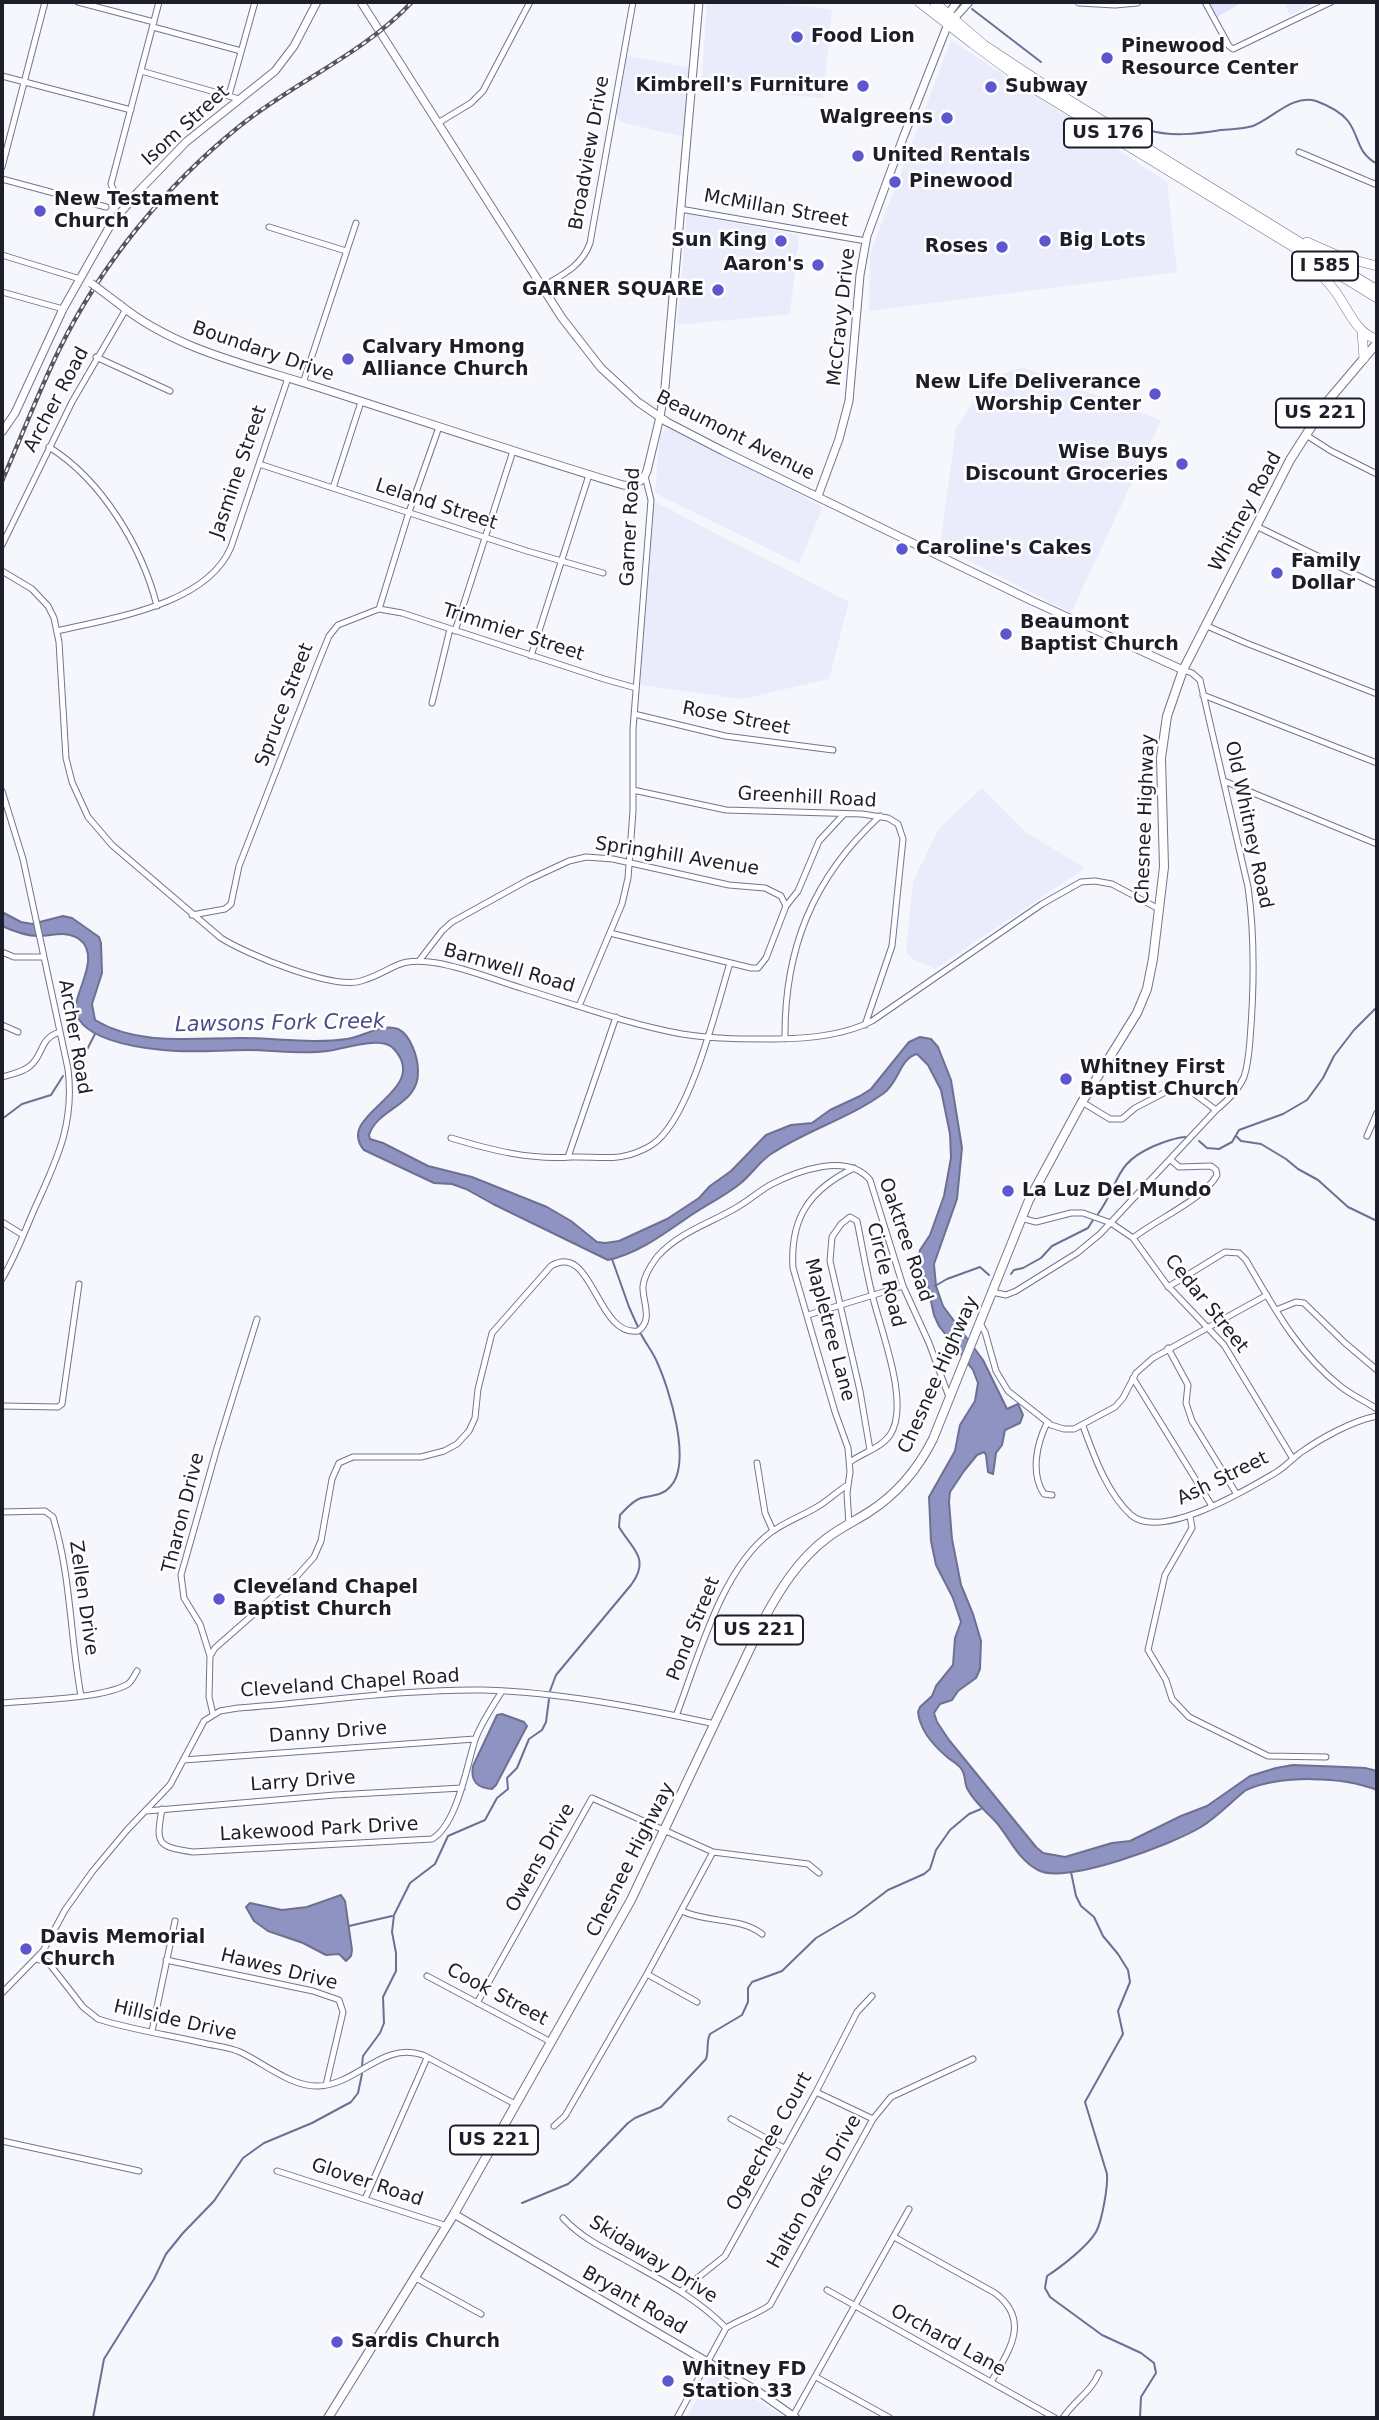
<!DOCTYPE html>
<html>
<head>
<meta charset="utf-8">
<style>
  body { margin:0 }
  #map { position:relative; width:1379px; height:2420px; overflow:hidden; background:#f6f6fd; font-family:"DejaVu Sans",sans-serif }
  canvas { display:block }
  .frame { position:absolute; inset:0; border:4px solid #1d1e29; pointer-events:none }
</style>
</head>
<body>
<div id="map">
<canvas width="1379" height="2420"></canvas>
<div class="frame"></div>
</div>
<script>
const g = document.querySelector('canvas').getContext('2d');
g.lineJoin = 'round';
function paint(path, color) {
  g.fillStyle = color;
  g.fill(path, 'evenodd');
}
function stroke(path, color, width, dash) {
  g.strokeStyle = color;
  g.lineWidth = width;
  g.lineCap = dash ? 'butt' : 'round';
  g.setLineDash(dash || []);
  g.stroke(path);
}
function label(font, color, halo, rows, align = 'center') {
  g.font = font + ' "DejaVu Sans",sans-serif';
  g.lineWidth = 5;
  g.setLineDash([]);
  g.textBaseline = 'middle';
  g.strokeStyle = halo;
  g.fillStyle = color;
  for (const [text, x, y, turn = 0] of rows) {
    g.save();
    g.translate(x, y);
    g.rotate((+turn || 0) * Math.PI / 180);
    g.textAlign = isNaN(turn) ? turn : align;
    if (halo) g.strokeText(text, 0, 0);
    g.fillText(text, 0, 0);
    g.restore();
  }
}
paint(new Path2D(`
  M707,2H777L778,4L832,9L823,98L701,88Z
  M1283,2H1317L1290,15Z
  M951,40L1167,182L1177,272L869,311L870,254Z
  M627,56L689,67L684,137L620,122L616,115Z
  M687,214L799,235L790,314L677,325Z
  M1022,367L1161,420L1071,613L940,546L956,428L989,379Z
  M668,426L823,507L799,564L655,493L660,435Z
  M653,501L849,602L829,679L742,699L640,685Z
  M982,788L1027,833L1085,868L935,969L914,960L906,952L913,882L939,828Z
  M712,2373L786,2418H686Z`), '#eaecfc');
paint(new Path2D(`
  M1208,2H1242L1216,18Z`), '#e0e3ff');
const water = new Path2D(`
  M2,912L21,922L32,924L63,916L72,918L99,937L101,943L102,973L92,1004L95,1020C138,1046 193,1038 241,1038C276,1038 312,1044 347,1039C363,1037 382,1023 398,1029C411,1035 418,1058 418,1071C419,1106 378,1107 369,1135L370,1139L383,1143L428,1166L472,1177L547,1207L571,1221L597,1242L605,1243L619,1241L667,1219L699,1198L710,1186L731,1171L766,1135L791,1125L812,1123L830,1110L860,1096L871,1089L909,1042L920,1037L931,1039L938,1047L951,1080L962,1148L957,1199L934,1264L936,1286L943,1306L983,1360L1007,1409L1018,1404L1023,1415L1020,1423L1005,1430L1002,1445L996,1453L993,1474L988,1472L986,1455L984,1452L977,1455L964,1471L950,1492L949,1502L952,1539L961,1585L973,1614L981,1641L980,1669L976,1678L958,1691L952,1700L940,1704L934,1713L937,1722L949,1740L1036,1847L1043,1853L1065,1857L1112,1843L1130,1841L1181,1816L1207,1806L1250,1776L1276,1768L1293,1765L1345,1767L1365,1768L1377,1771V1790C1342,1776 1281,1775 1246,1790C1231,1802 1217,1817 1201,1827C1173,1844 1066,1885 1038,1870C1018,1860 1010,1838 996,1822C986,1811 975,1803 968,1790C964,1784 966,1776 962,1770C959,1764 951,1761 946,1756C933,1745 920,1730 918,1712L920,1707L932,1696L936,1686L953,1665L955,1638L961,1622L953,1598L936,1565L931,1541L929,1497L955,1451L960,1425L975,1401L978,1383L973,1370L939,1326L934,1315L927,1283L918,1266L920,1250L930,1235L944,1196L951,1158L950,1134L941,1090L928,1065L917,1054C900,1058 899,1082 884,1093C850,1118 807,1130 771,1154C759,1162 752,1174 741,1183C724,1197 705,1205 687,1218C664,1234 637,1254 608,1260L493,1204L466,1189L452,1184L434,1183L364,1150C333,1114 433,1092 394,1049C382,1035 344,1049 328,1051C301,1055 275,1050 248,1050C220,1050 191,1053 163,1050C140,1048 71,1039 76,1004C79,986 100,954 79,939C66,930 52,936 38,936C25,936 13,931 2,926Z
  M502,1714L524,1722L527,1726L496,1785L492,1789C478,1788 470,1782 473,1766L497,1715Z
  M341,1895L345,1901L352,1950L351,1956L346,1961L339,1954L326,1955L303,1943L268,1931L254,1921L246,1907L250,1903L282,1910L307,1907Z`);
paint(water, '#8f93c1');
stroke(water, '#6d7093', 2);
stroke(new Path2D(`
  M972,9L1041,62
  M1147,130C1172,137 1196,134 1221,130C1232,129 1243,129 1253,126C1273,118 1293,94 1316,101C1327,105 1340,111 1348,121C1360,137 1356,152 1377,164
  M75,1073L95,1034
  M2,1119L22,1104L51,1095L63,1076
  M1237,1137L1241,1141L1261,1144L1286,1159L1298,1169L1318,1180L1348,1207L1377,1221
  M1199,1141L1207,1148L1219,1149L1232,1142L1239,1130L1283,1114L1307,1100L1323,1078L1334,1056L1354,1030L1377,1007
  M1098,1214C1121,1182 1113,1164 1154,1146C1164,1142 1176,1137 1186,1137
  M612,1259L629,1307L638,1327
  M1011,1274L1014,1270L1023,1268L1041,1258L1052,1246L1088,1228L1093,1220
  M935,1286L947,1279L980,1267L989,1275
  M550,1691L556,1675L631,1585C651,1558 632,1549 619,1527L620,1515C626,1509 632,1501 641,1498C652,1495 662,1496 670,1487C693,1464 669,1388 657,1362C653,1352 646,1344 641,1334
  M1071,1872L1076,1896L1081,1906L1094,1917L1103,1936L1118,1954L1128,1970L1130,1982L1118,2011L1123,2034L1085,2102L1107,2174C1108,2187 1102,2221 1096,2232C1088,2246 1061,2267 1047,2276L1045,2288L1050,2297L1102,2335L1141,2353L1154,2363L1156,2373L1141,2397L1140,2418
  M349,1926L392,1916
  M362,2065L363,2056L380,2033L384,2023L383,1997L396,1971V1953L392,1932L394,1915L410,1883L435,1864L448,1836L485,1820L497,1798L508,1789L507,1778L517,1768L529,1739L542,1730L546,1722L549,1699
  M522,2203L568,2184L575,2178L628,2123L635,2118L661,2107L706,2059C709,2050 706,2042 710,2034L742,2015L748,2002V1988L752,1982L782,1971L816,1938L855,1915L888,1890L924,1874L930,1869L936,1850L950,1830L969,1814L981,1809
  M93,2418L104,2359L154,2279L166,2254L183,2233L214,2201L243,2158L264,2143L312,2123L351,2102L358,2093L362,2074`), '#6d7093', 2);
const street = new Path2D(`
  M78,2L154,22
  M1205,2L1229,46L1233,49L1331,2
  M153,27L241,51
  M141,71L239,99
  M2,76L131,110
  M229,95L255,2
  M438,123L471,103L483,91L530,2
  M1299,152L1377,185
  M2,167L45,2
  M2,179L106,207
  M127,205L117,199L111,184L159,2
  M680,209L866,241
  M269,227L346,251
  M2,255L80,279
  M542,287C562,275 582,266 590,243L633,2
  M2,292L63,309
  M96,357L170,391
  M303,383L356,223
  M1306,435L1331,451L1377,474
  M49,447C102,480 142,547 157,606
  M259,464L527,551L603,573
  M333,488L361,402
  M1256,526L1377,585
  M2,545L72,402L126,309
  M2,571L32,589L48,606L54,618L59,642L66,758L72,782L88,817L112,845L221,938C246,954 333,990 361,981C395,971 395,956 437,963C466,968 495,980 524,989C576,1005 628,1024 682,1034C713,1039 742,1039 773,1039C805,1039 843,1036 872,1021L1042,904L1081,882L1095,881L1112,884L1159,909
  M379,609L409,512L439,427
  M1207,626L1246,643L1377,694
  M57,631C112,618 207,605 231,547L288,378
  M455,631L513,451
  M531,656L589,475
  M1203,695L1377,763
  M432,703L450,629
  M634,714L725,736L833,750
  M1224,781L1377,844
  M633,790L726,810L862,814L888,818L898,824L903,839L892,946L865,1025
  M2,791L23,859L68,1069C75,1125 56,1161 34,1210C24,1233 15,1257 2,1279
  M192,915L225,909L231,904L239,866L318,663L329,636L338,625L379,609L402,613L604,679L636,688
  M610,933L751,968H758L766,958L786,906L798,891L819,841L844,814
  M2,952L14,957H44
  M419,961L442,931L452,922L528,880L569,861L586,857L613,859L729,885L765,888L781,896L786,906
  M579,1006L622,904L628,878L633,811V729L651,500L645,476
  M2,1025L18,1032
  M785,1039C784,949 813,877 880,816
  M2,1077C11,1074 22,1073 30,1066C44,1055 39,1038 60,1032
  M1082,1102L1110,1119H1122L1135,1108L1181,1084L1216,1110
  M1367,1136L1377,1113
  M451,1138C491,1150 529,1160 571,1157C593,1156 614,1161 635,1153C643,1150 652,1146 658,1140C692,1109 716,1009 730,963
  M568,1157L616,1017
  M1021,1218L1036,1222L1071,1213H1083L1111,1223L1133,1238L1167,1285L1224,1345L1293,1459
  M2,1222L23,1235
  M1133,1238C1157,1219 1204,1199 1217,1175L1216,1170L1211,1166L1179,1167L1171,1160
  M1168,1287L1225,1252L1239,1253L1246,1260C1273,1306 1297,1352 1340,1386C1351,1395 1365,1401 1377,1409
  M992,1292L1006,1295L1016,1291L1077,1253L1100,1234L1216,1110C1227,1101 1238,1091 1244,1077C1248,1065 1249,1052 1250,1040C1254,990 1255,936 1248,887L1200,680L1192,673L1183,670
  M1276,1310L1296,1302L1304,1303L1345,1343L1377,1370
  M808,1315L903,1286
  M981,1325L985,1332L996,1371L1008,1391L1051,1425L1064,1429H1074L1115,1407L1123,1398L1136,1373L1153,1358L1267,1295
  M1168,1348L1188,1385L1186,1403L1192,1421L1236,1493
  M1133,1378L1212,1506
  M2,1406L58,1407L62,1404L79,1284
  M1047,1423C1037,1443 1030,1473 1044,1494L1052,1495
  M1083,1426C1094,1456 1107,1493 1131,1515C1161,1541 1246,1490 1275,1473C1284,1468 1291,1460 1300,1453C1321,1438 1352,1421 1377,1416
  M850,1462C862,1453 881,1448 890,1435C911,1404 880,1329 872,1294C866,1270 862,1245 857,1221L850,1217L841,1224L832,1237L830,1261L860,1391L870,1450
  M757,1463L765,1513L773,1531
  M2,1512L45,1511L53,1517C71,1576 70,1636 81,1696
  M1190,1516L1192,1528L1165,1575L1148,1650L1166,1680L1172,1699L1189,1717L1268,1756L1326,1757
  M849,1525L847,1493L850,1472L848,1448L835,1412L793,1268C790,1218 809,1190 854,1168
  M210,1656L215,1648L297,1576L314,1557L321,1541L332,1479L339,1463L353,1457H421L444,1451L457,1444L469,1431L475,1418L478,1389L492,1333L551,1266C593,1241 596,1337 638,1331C654,1320 642,1301 643,1286C644,1276 651,1265 657,1257C678,1233 708,1224 734,1209C747,1202 758,1192 770,1185C797,1171 847,1152 870,1180L903,1286L929,1343L949,1397
  M2,1703C32,1700 103,1699 128,1684C132,1681 134,1676 137,1671
  M213,1714L209,1697L210,1656L200,1624L184,1598L181,1575L217,1448L257,1319
  M676,1716C698,1659 721,1570 770,1533C785,1522 802,1516 817,1507C828,1501 837,1491 848,1485
  M183,1760L475,1739
  M162,1809C156,1843 156,1847 193,1852L432,1839C457,1825 467,1765 475,1740C481,1723 493,1706 502,1691
  M146,1811L335,1795L462,1788
  M682,1911C707,1923 740,1917 762,1934
  M36,1959L48,1962L83,2007L98,2019C132,2030 169,2035 203,2043C215,2046 229,2047 240,2052C264,2063 291,2087 318,2086C357,2085 382,2041 423,2055L515,2104
  M166,1960L313,1991L339,2000L343,2012L326,2085
  M647,1974L697,2002
  M427,1976L551,2042
  M2,1993L43,1951L65,1910L92,1872L127,1830L170,1785L204,1721L220,1711L238,1708C320,1702 402,1689 483,1690C559,1692 641,1708 715,1724
  M477,2003L592,1798L713,1852L808,1864L819,1873
  M152,2031L175,1921
  M816,2092L873,2119
  M731,2119L784,2148
  M554,2126L565,2116L647,1974L713,1852
  M2,2141L139,2171
  M277,2171L447,2226
  M365,2199L427,2058
  M563,2218C581,2237 599,2246 622,2258C659,2279 696,2297 726,2328
  M894,2237L995,2293C1032,2321 1008,2352 991,2382
  M414,2277L481,2314
  M827,2290L1055,2418
  M681,2291L725,2256L816,2092L857,2012L872,1996
  M816,2377L890,2418
  M793,2416L909,2209
  M677,2418L726,2328C740,2319 756,2315 770,2305L873,2119L891,2097L973,2059
  M1063,2418C1074,2401 1091,2392 1099,2373`);
const secondary = new Path2D(`
  M361,2L562,318L601,368L638,402L667,422L723,451L1030,600L1183,670
  M1079,2L1115,4L1137,2
  M951,22L969,2
  M119,304C174,349 248,365 314,386C417,419 520,454 623,485C634,486 643,482 647,471L660,417L665,387L699,2
  M2,432L15,413L63,309L111,224L138,192L186,142L275,71L294,46L317,2
  M818,496L839,439L849,401L860,275L867,236L903,138L948,24L946,17L957,2
  M454,2214L759,2392L796,2418`);
const primary = new Path2D(`
  M328,2418L454,2214L631,1900L764,1619C780,1589 799,1559 827,1538C840,1528 855,1521 869,1512C897,1494 918,1469 933,1439L1029,1200L1082,1102L1137,1013L1147,989L1153,959L1164,867L1161,758L1167,716L1183,670L1290,460L1327,402L1377,343`);
const highway = new Path2D(`
  M919,2L973,44L1033,88L1377,298
  M934,2L984,45L1043,84L1377,290
  M1307,242L1339,256L1377,266
  M1304,259C1316,269 1326,279 1335,291C1347,307 1357,335 1377,339
  M1362,332L1364,358`);
stroke(street, '#727491', 7);
stroke(secondary, '#727491', 9);
stroke(primary, '#727491', 10);
stroke(highway, '#727491', 10);
stroke(street, '#fff', 5);
stroke(secondary, '#fff', 7);
stroke(primary, '#fff', 8);
stroke(highway, '#fff', 9);
const rail = new Path2D(`
  M2,481C21,438 38,393 59,350C101,264 166,185 241,125C296,81 363,54 412,2`);
stroke(rail, '#565660', 4.5);
stroke(rail, '#fff', 2, [5]);
const secondaryBridge = new Path2D(`
  M91,283L119,304`);
stroke(secondaryBridge, '#727491', 9, []);
stroke(secondaryBridge, '#fff', 7);
for (const [x, y, r, color] of [
  [797,37,7,"#5d57cf"],
  [1107,58,7,"#5d57cf"],
  [863,86,7,"#5d57cf"],
  [991,87,7,"#5d57cf"],
  [947,118,7,"#5d57cf"],
  [858,156,7,"#5d57cf"],
  [895,182,7,"#5d57cf"],
  [40,211,7,"#5d57cf"],
  [781,241,7,"#5d57cf"],
  [1045,241,7,"#5d57cf"],
  [1002,247,7,"#5d57cf"],
  [818,265,7,"#5d57cf"],
  [718,290,7,"#5d57cf"],
  [348,359,7,"#5d57cf"],
  [1155,394,7,"#5d57cf"],
  [1182,464,7,"#5d57cf"],
  [902,549,7,"#5d57cf"],
  [1277,573,7,"#5d57cf"],
  [1006,634,7,"#5d57cf"],
  [1066,1079,7,"#5d57cf"],
  [1008,1191,7,"#5d57cf"],
  [219,1599,7,"#5d57cf"],
  [26,1949,7,"#5d57cf"],
  [337,2342,7,"#5d57cf"],
  [668,2381,7,"#5d57cf"]
]) {
  const dot = new Path2D();
  dot.arc(x, y, r, 0, 2 * Math.PI);
  g.fillStyle = color;
  g.fill(dot);
  stroke(dot, '#fff', 2.5);
}
for (const [x, y, w] of [
  [1108,133,88],
  [1325,266,66],
  [1320,413,88],
  [759,1630,88],
  [494,2140,88]
]) {
  const box = new Path2D();
  box.roundRect(x - w / 2, y - 14.5, w, 29, 5);
  g.fillStyle = '#fff';
  g.fill(box);
  stroke(box, '#1d1e29', 2);
}
label('bold 18px', '#1d1e29', null, [
  ["US 176",1108,133],
  ["I 585",1325,266],
  ["US 221",1320,413],
  ["US 221",759,1630],
  ["US 221",494,2140]
]);
label('bold 19px', '#1d1e29', '#fff', [
  ["Food Lion",811,37],
  ["Pinewood",1121,47],
  ["Resource Center",1121,69],
  ["Kimbrell's Furniture",849,86,"right"],
  ["Subway",1005,87],
  ["Walgreens",933,118,"right"],
  ["United Rentals",872,156],
  ["Pinewood",909,182],
  ["New Testament",54,200],
  ["Church",54,222],
  ["Sun King",767,241,"right"],
  ["Big Lots",1059,241],
  ["Roses",988,247,"right"],
  ["Aaron's",804,265,"right"],
  ["GARNER SQUARE",704,290,"right"],
  ["Calvary Hmong",362,348],
  ["Alliance Church",362,370],
  ["New Life Deliverance",1141,383,"right"],
  ["Worship Center",1141,405,"right"],
  ["Wise Buys",1168,453,"right"],
  ["Discount Groceries",1168,475,"right"],
  ["Caroline's Cakes",916,549],
  ["Family",1291,562],
  ["Dollar",1291,584],
  ["Beaumont",1020,623],
  ["Baptist Church",1020,645],
  ["Whitney First",1080,1068],
  ["Baptist Church",1080,1090],
  ["La Luz Del Mundo",1022,1191],
  ["Cleveland Chapel",233,1588],
  ["Baptist Church",233,1610],
  ["Davis Memorial",40,1938],
  ["Church",40,1960],
  ["Sardis Church",351,2342],
  ["Whitney FD",682,2370],
  ["Station 33",682,2392]
], 'left');
label('19px', '#1d1e29', '#fff', [
  ["Isom Street",186,126,-42],
  ["Broadview Drive",590,153,-80],
  ["McMillan Street",776,209,10],
  ["McCravy Drive",842,317,-84],
  ["Boundary Drive",263,352,19],
  ["Archer Road",57,400,-62],
  ["Beaumont Avenue",735,436,27],
  ["Jasmine Street",239,472,-71],
  ["Leland Street",436,505,18],
  ["Whitney Road",1246,512,-62],
  ["Garner Road",631,527,-87],
  ["Trimmier Street",513,633,18],
  ["Spruce Street",285,705,-69],
  ["Rose Street",736,719,11],
  ["Greenhill Road",807,798,3],
  ["Chesnee Highway",1146,819,-88],
  ["Old Whitney Road",1248,825,78],
  ["Springhill Avenue",677,857,9],
  ["Barnwell Road",509,969,16],
  ["Archer Road",74,1037,80],
  ["Oaktree Road",905,1240,71],
  ["Circle Road",885,1275,76],
  ["Cedar Street",1206,1304,51],
  ["Mapletree Lane",829,1330,75],
  ["Chesnee Highway",939,1375,-66],
  ["Ash Street",1223,1479,-26],
  ["Tharon Drive",184,1513,-76],
  ["Zellen Drive",83,1598,82],
  ["Pond Street",694,1629,-68],
  ["Cleveland Chapel Road",350,1684,-4],
  ["Danny Drive",328,1733,-4],
  ["Larry Drive",303,1782,-4],
  ["Lakewood Park Drive",319,1830,-3],
  ["Owens Drive",541,1858,-61],
  ["Chesnee Highway",631,1860,-63],
  ["Hawes Drive",279,1970,14],
  ["Cook Street",497,1995,28],
  ["Hillside Drive",175,2021,13],
  ["Ogeechee Court",770,2142,-61],
  ["Glover Road",367,2183,18],
  ["Halton Oaks Drive",815,2192,-61],
  ["Skidaway Drive",653,2260,32],
  ["Bryant Road",634,2301,30],
  ["Orchard Lane",948,2341,29]
]);
label('italic 21px', '#4b4c89', '#fff', [
  ["Lawsons Fork Creek",280,1024,-1]
]);
</script>
</body>
</html>
